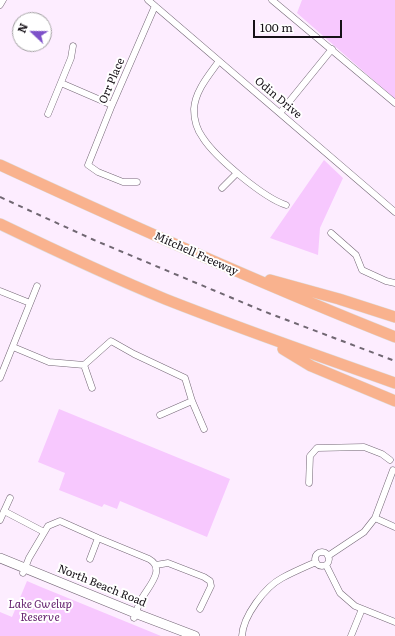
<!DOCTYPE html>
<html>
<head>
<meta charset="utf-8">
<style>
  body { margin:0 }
  #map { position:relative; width:395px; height:636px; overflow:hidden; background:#fdedff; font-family:Literata,serif }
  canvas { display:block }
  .north { position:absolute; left:12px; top:12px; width:40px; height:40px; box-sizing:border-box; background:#fff; border:1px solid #a2a0a2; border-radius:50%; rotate:292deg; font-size:11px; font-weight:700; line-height:16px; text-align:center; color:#161117 }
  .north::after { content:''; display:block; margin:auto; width:14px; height:18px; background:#7d50c9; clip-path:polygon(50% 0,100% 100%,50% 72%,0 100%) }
  .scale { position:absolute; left:253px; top:20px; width:89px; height:18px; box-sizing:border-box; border:2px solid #161117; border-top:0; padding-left:5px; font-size:12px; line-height:14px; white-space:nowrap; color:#161117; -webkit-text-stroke:3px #fff; paint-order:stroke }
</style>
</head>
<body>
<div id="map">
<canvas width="395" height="636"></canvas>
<div class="north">N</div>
<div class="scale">100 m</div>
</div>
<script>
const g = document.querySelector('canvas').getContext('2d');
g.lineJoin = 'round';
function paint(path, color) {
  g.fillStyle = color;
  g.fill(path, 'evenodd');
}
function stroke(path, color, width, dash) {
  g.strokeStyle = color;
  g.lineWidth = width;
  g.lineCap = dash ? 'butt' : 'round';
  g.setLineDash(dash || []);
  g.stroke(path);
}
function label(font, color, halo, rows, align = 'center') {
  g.font = font + ' Literata,serif';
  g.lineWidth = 4;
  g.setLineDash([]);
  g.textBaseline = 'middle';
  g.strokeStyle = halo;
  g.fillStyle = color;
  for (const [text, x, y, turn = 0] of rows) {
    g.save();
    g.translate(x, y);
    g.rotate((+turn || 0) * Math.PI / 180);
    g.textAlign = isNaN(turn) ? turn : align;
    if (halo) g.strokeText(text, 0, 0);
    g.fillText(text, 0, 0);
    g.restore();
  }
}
paint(new Path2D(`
  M302,0H395V99L297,13Z
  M324,160L343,178L320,228L318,255L270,238Z
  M59,409L230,479L207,537L120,501L117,509L104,504L102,507L59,490L65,473L38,462Z
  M27,581L41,587L161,636H0V612L12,617Z`), '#f7c8fe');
const street = new Path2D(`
  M148,0L395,212
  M272,0L395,103
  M0,5L3,0
  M219,61C209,75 195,91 194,109C194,120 197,130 203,138C216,158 264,198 286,205
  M61,83L112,105
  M280,113L332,49
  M48,114L71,58L73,46
  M137,182H123L98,172L88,165L112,105L155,6
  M222,188L237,173
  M331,233L356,255L362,270L386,281L395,283
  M0,291L30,303
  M13,347L49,362L84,365L111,341L134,354L185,378L192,401L204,429
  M84,365L92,388
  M0,378L37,286
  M160,415L192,401
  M309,483L310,456L317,448L364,447L382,454L390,460
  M4,511L44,532
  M375,518L395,527
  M0,520L10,498
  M315 559a7 7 0 1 1 14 0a7 7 0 1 1-14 0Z
  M328,556L364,532L375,518L393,470
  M90,559L98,538
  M156,565L168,563L204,577L210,581L211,586L200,609
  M326,565L340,593L355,606L395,622
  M23,573L29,558L48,526L60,521L98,538L149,559C167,569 147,588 141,600C138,606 136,612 134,618
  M242,636C243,616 265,587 282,578C293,572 305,567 316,562
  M351,636L362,609`);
const secondary = new Path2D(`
  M0,558L140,615L195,636`);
const highway = new Path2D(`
  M0,165C130,225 261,284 395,337
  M0,224C54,250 109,276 165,299C241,329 318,356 395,383
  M270,280L339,299L395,317
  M283,349L311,366L395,401`);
stroke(street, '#746776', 7);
stroke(secondary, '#746776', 10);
stroke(highway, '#dededf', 12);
stroke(street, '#fff', 6);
stroke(secondary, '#fff', 9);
stroke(highway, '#f9b28e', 11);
stroke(new Path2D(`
  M0,197L94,240L263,311L395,361`), '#706772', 2, [5, 5]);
label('11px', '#161117', '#fff', [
  ["Orr Place",112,81,-67],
  ["Odin Drive",278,98,40],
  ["Mitchell Freeway",196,254,24],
  ["North Beach Road",102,586,22]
]);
label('italic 11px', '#5f1a69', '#fff', [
  ["Lake Gwelup",40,605],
  ["Reserve",40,618]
]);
</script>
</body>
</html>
